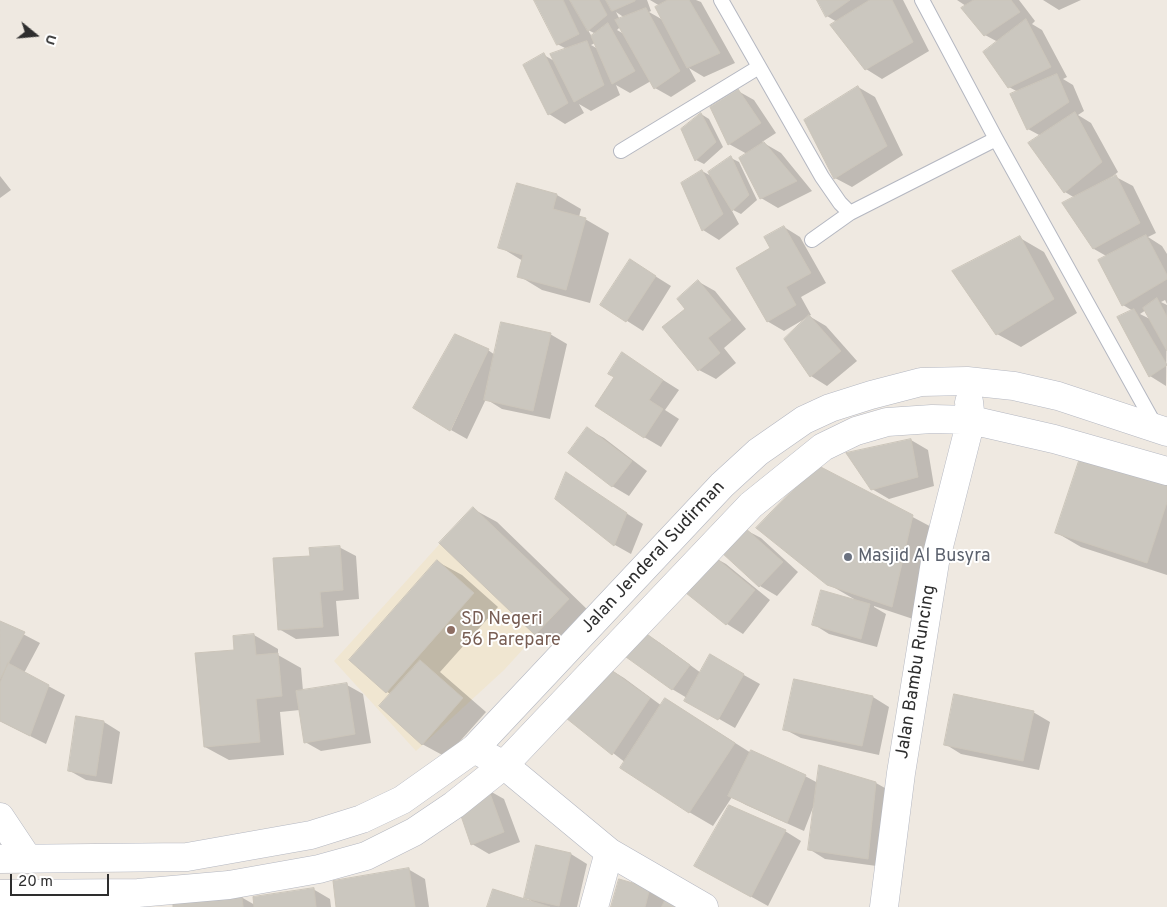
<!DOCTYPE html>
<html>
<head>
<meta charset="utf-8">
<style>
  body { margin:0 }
  #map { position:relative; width:1167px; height:907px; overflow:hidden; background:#efe9e1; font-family:Overpass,sans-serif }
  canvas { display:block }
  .north { position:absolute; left:10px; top:10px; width:50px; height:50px; -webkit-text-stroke:4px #fff; paint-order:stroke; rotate:107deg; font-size:14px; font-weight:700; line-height:20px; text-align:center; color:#2e2e2e }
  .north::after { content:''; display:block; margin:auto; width:18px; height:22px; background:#2e2e2e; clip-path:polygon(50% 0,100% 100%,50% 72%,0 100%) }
  .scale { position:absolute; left:10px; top:874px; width:99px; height:22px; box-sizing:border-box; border:2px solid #2e2e2e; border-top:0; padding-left:6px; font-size:15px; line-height:18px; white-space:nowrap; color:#2e2e2e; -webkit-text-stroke:4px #fff; paint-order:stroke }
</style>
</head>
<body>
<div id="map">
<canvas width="1167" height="907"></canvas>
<div class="north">U</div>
<div class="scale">20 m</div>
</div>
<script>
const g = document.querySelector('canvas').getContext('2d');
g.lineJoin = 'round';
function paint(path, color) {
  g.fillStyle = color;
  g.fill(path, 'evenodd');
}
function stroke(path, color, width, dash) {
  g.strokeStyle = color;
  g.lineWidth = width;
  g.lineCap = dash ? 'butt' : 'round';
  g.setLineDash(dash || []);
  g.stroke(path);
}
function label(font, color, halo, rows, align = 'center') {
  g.font = font + ' Overpass,sans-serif';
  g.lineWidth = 4;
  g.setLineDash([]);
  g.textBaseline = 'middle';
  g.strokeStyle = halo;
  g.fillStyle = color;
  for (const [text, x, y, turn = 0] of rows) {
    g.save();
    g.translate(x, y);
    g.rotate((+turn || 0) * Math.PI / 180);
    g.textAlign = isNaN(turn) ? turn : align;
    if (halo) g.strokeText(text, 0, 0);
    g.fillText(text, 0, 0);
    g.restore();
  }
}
paint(new Path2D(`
  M473,507L569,599L504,670L416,751L334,661Z`), '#f0e6d1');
paint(new Path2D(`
  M536,0H647L651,11L649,12L663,20L660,6L650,0H696L701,2L735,63L704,77L689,68L696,81L671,97L655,88L651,81L630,93L616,85L620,95L591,111L579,104L584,113L565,124L549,114L544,55L556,62L567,49L557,44ZM616,12L625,18L620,20ZM620,27L624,34L617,30ZM588,30L596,34L592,37ZM595,43L598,49L591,45Z
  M818,0H903L929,51L882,79L866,69L837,22L827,16Z
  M957,0H1019L1035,21L1032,24L1042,30L1067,77L1063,79L1073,85L1084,111L1078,115L1091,123L1118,172L1108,180L1116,177L1133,186L1156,233L1148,237L1162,246L1167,254V304L1165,300L1161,302L1167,305L1166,386L1150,376L1133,311L1123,305L1108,257L1094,249L1075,198L1065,192L1030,143L1041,136L1028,129L1018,92L1009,87L998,42L985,35L966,6ZM1146,310L1152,320L1140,314Z
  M1043,0H1081L1059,10Z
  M858,87L875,97L903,155L852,187L835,178Z
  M738,91L754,100L776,133L762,142L781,153L812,191L778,208L761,198L747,154L729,144Z
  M701,114L709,119L723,147L704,164L696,160Z
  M731,158L739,162L757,200L741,214L731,209L739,224L719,240L703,230L683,183L702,171L713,177Z
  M0,176L11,190L0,198Z
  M517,184L557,195L581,209L579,217L585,219L609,233L590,303L542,290L519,276L523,261L500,247Z
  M784,227L800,237L826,283L801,297L811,315L809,316L826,326L857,361L827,386L811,376L808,317L784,331L767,321L772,248Z
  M1020,238L1044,252L1077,313L1021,347L997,334Z
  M631,261L671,286L643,331L602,305Z
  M699,282L715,291L746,329L724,348L736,363L716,379L699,370L687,309Z
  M550,334L567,344L550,419L502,409L486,399L467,439L451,430L488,350L495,355Z
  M622,354L679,390L665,410L679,419L661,447L644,437L615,377Z
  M588,429L604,438L647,471L629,496L612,486Z
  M911,440L928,450L934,486L889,499L872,489L848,454Z
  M817,466L937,530L916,620L874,606V607L886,614L877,647L829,634L813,624L854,599L828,584Z
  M566,474L643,524L631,554L615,545L557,498Z
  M1167,485V575L1081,547L1057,533Z
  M473,509L497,522L592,614L559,648L536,634Z
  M744,529L761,538L798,572L777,596L760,586L723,552Z
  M339,547L356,556L359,599L336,601L339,636L296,639L279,629L311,557Z
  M710,555L726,564L770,600L743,634L727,624L683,589Z
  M438,562L462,575L498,607L440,672L486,712L446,757L422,744L391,694L387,692Z
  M0,622L40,643L24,673L65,695L46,744L0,721Z
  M644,633L660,643L701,673L710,656L760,684L735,728L686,700L687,698L672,689Z
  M254,635L278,649V655L301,668L303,691L347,685L363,694L371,743L321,751L305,742L300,710L280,712L284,755L229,760L205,747L236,651Z
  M608,668L624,678L662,706L666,699L751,753L805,776L818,783H876L892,792L884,867L825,859L809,849L814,805L804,831L746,805L732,797L713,826L689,812L568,718Z
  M873,697L889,707L879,755L801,738L784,729Z
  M1033,712L1050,722L1039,770L961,754L945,744Z
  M104,722L120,732L112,784L86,780L70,771Z
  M488,790L504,799L520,842L489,854L472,844Z
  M785,831L801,841L768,906L712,875Z
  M537,847L571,854L587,864L577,907H489L533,902L525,897Z
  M408,869L425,879L429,907H337Z
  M313,889L330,899L331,907H175L241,897L255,905Z
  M650,889L689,907H612Z`), '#0003');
const building = new Path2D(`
  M534,0H563L579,34L557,45Z
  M570,0H599L607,15L588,31Z
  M606,0H635V1L612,11Z
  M668,0H689L720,53L687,68L655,7Z
  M817,0H850L826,17Z
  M870,0H892L913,42L865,70L830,25Z
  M974,0H1011L1020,12L984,36L961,8Z
  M646,8L680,71L654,89L615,20Z
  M1026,19L1051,67L1008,88L983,52Z
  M608,23L635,71L612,84L591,36Z
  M587,41L604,85L574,102L550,54Z
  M544,53L568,103L548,115L523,65Z
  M1057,74L1069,102L1027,130L1010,94Z
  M858,86L887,146L834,179L804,120Z
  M738,89L761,123L728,145L710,107Z
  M1075,112L1102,162L1064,193L1028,143Z
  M701,113L716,142L695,161L681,129Z
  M764,142L797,181L760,199L739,158Z
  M731,156L749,195L732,211L708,172Z
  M702,170L723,214L702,231L681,183Z
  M1116,175L1140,223L1093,249L1062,203Z
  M517,183L557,194L553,209L586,218L566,290L517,277L523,255L498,248Z
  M784,226L811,273L786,287L796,305L767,322L736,268L770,248L764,237Z
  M1146,235L1167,275V279L1122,306L1098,260Z
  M1020,236L1054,299L996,335L952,271Z
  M630,259L656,276L626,322L600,305Z
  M698,280L731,320L708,338L720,353L698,371L662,327L685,309L677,299Z
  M1157,298L1167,317V351L1143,308Z
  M1134,309L1167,365L1149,377L1117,317Z
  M809,315L841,351L810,377L784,339Z
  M501,322L551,333L533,411L484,400Z
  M455,334L489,349L450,431L413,408Z
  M622,352L663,380L649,400L663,409L644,438L595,406L614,377L608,374Z
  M587,427L632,461L612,487L568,453Z
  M911,439L918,477L871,490L846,453Z
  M1081,455L1167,483V502L1147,563L1055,533Z
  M817,465L913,515L892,607L827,585L756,528Z
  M566,472L627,513L614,546L555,499Z
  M473,507L569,599L535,635L439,543Z
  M744,527L783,562L759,587L721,552Z
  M340,546L343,590L320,592L323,627L278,630L273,558L310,556L309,548Z
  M710,553L755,590L726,625L681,589Z
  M437,560L474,593L386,693L349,660Z
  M821,590L870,604L861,639L812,625Z
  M0,621L25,632L0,679Z
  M644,632L690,665L672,690L626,657Z
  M254,634L256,655L278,653L282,696L256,699L260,742L204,747L195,653L234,650L233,636Z
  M710,654L744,674L718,720L684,701Z
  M420,660L463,698L422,745L379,706Z
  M8,663L49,685L30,736L0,721V683Z
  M607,667L650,698L612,755L566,718Z
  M794,679L873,696L862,746L783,730Z
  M347,683L355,734L304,743L296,691Z
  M954,694L1034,711L1023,761L944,745Z
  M665,698L735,743L689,813L620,768Z
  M76,716L104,721L96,776L68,771Z
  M751,750L806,775L787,823L728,796Z
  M819,765L876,782L868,859L808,850Z
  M488,788L504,832L471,845L459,810Z
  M729,805L786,830L751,897L694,866Z
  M536,845L571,853L559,906L524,898Z
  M409,868L415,907H336L333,881Z
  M619,879L650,888L645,907H611Z
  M314,888L316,907H254L253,897Z
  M493,889L550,907H487Z
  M242,896L243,907H173V903Z
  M667,896L692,907H662Z`);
paint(building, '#cbc7bf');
stroke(building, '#cbc5ba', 1);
const lane = new Path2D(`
  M721,0L822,177L840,203L850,213L996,139
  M922,0L996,139L1156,427
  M621,151L759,67
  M812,240L850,213`);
const street = new Path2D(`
  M474,749L504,765L609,852L704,907
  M0,817L28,859
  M594,907L609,852`);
const secondary = new Path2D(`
  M0,859L187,857L311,835L362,819L402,800L474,749L722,485L758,452L804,420L830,408L871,395L921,382L967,381L1014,386L1058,396L1167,432
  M0,894L138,893L229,885L319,869L366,856L414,832L454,805L504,765L751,505L823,447L856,431L887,422L932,419L971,420L1054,439L1167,471
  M884,907L901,773L935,562L971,420L969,402`);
stroke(lane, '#b4b7c1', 16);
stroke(street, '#b4b7c1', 29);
stroke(secondary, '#b4b7c1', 29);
stroke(lane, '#fff', 14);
stroke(street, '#fff', 28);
stroke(secondary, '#fff', 28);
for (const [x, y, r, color] of [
  [848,557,5,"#6b7280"],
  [451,630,5,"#8d6e63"]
]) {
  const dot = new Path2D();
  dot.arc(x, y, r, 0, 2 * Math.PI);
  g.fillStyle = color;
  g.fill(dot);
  stroke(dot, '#fff', 2);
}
label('18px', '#5b616d', '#fff', [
  ["Masjid Al Busyra",858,557]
], 'left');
label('18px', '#2e2e2e', '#fff', [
  ["Jalan Jenderal Sudirman",654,558,-47],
  ["Jalan Bambu Runcing",917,672,-81]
]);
label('18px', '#785e54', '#fff', [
  ["SD Negeri",461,620],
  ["56 Parepare",461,641]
], 'left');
</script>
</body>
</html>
